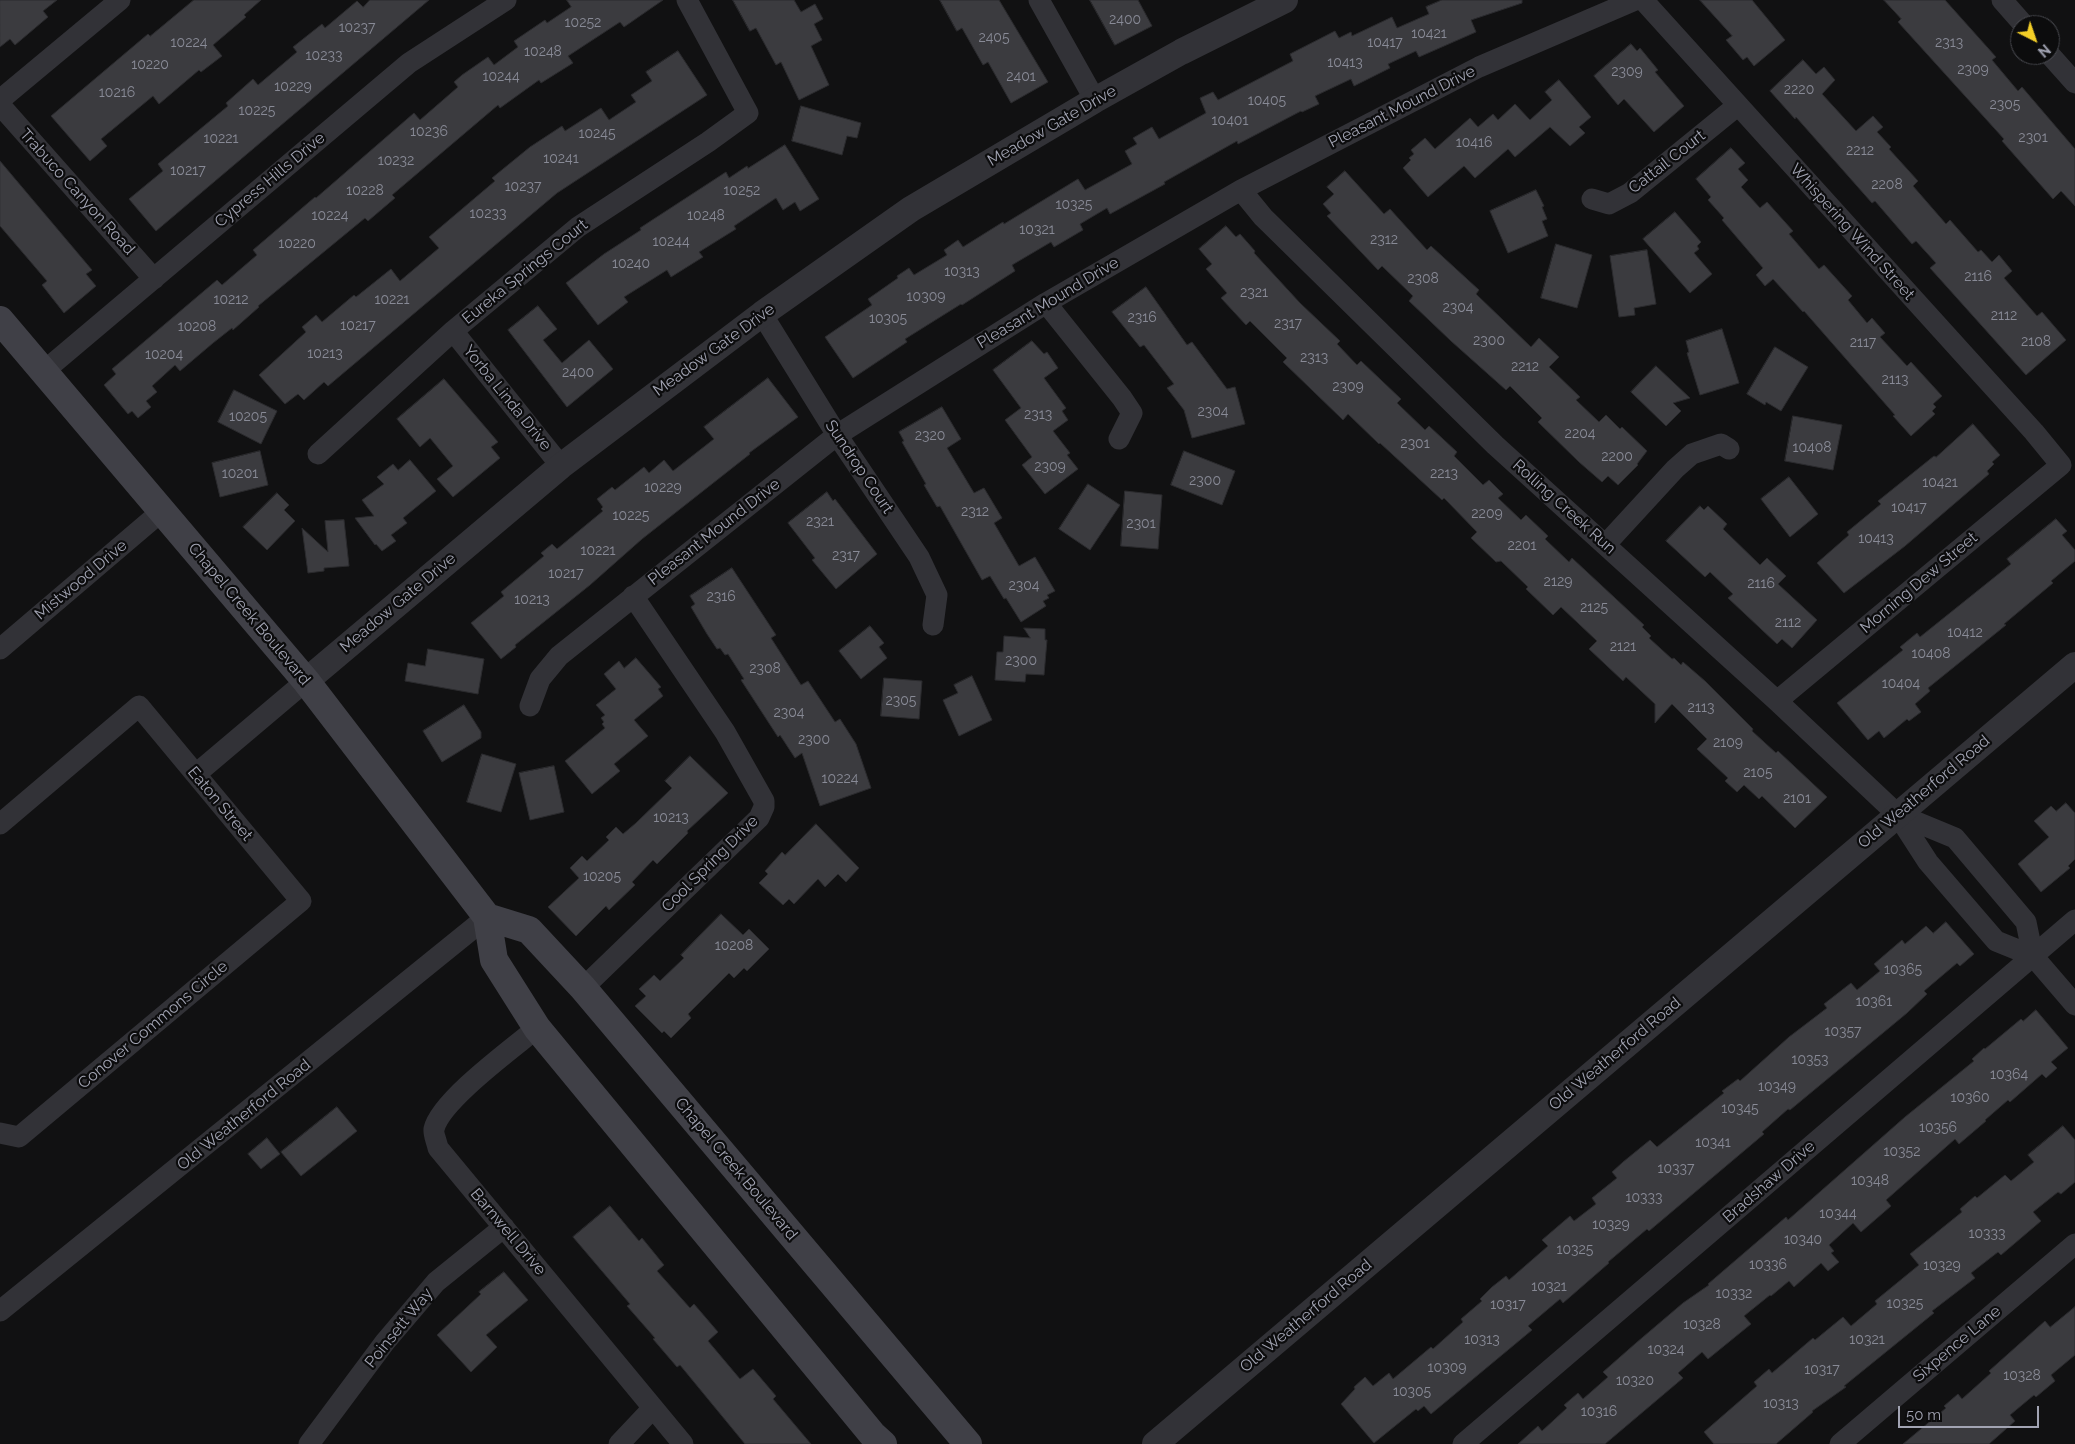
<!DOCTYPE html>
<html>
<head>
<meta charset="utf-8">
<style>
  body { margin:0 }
  #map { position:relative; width:2075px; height:1444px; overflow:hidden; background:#111112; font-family:Raleway,sans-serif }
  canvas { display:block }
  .north { position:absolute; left:2010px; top:15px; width:50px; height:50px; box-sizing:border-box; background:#0c0c0d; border:1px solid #48494f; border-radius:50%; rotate:139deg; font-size:14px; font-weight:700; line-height:20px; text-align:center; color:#a2a4b3 }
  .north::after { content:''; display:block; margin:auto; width:18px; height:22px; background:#f3ce27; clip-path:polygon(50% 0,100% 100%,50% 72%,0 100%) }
  .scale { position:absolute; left:1898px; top:1406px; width:141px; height:22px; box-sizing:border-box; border:2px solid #a2a4b3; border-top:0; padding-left:6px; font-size:15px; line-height:18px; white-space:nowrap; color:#a2a4b3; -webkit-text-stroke:4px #0c0c0d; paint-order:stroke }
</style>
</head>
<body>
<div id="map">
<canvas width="2075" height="1444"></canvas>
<div class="north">N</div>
<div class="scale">50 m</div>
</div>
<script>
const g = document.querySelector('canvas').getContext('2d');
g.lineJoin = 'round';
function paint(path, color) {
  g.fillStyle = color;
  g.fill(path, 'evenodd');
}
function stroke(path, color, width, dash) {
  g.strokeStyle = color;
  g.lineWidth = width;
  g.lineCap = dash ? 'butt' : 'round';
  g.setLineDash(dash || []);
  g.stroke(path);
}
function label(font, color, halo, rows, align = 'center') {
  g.font = font + ' Raleway,sans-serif';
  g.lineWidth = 4.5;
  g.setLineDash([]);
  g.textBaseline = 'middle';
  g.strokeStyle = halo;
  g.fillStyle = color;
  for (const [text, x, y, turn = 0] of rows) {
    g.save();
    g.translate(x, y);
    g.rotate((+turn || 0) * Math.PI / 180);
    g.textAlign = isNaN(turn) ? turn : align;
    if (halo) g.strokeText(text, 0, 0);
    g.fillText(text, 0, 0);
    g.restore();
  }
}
const building = new Path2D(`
  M0,0H57L43,11L48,17L15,45L10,39L0,47Z
  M194,0H261L244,15L246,17L213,45L222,56L201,72L199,70L159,104L153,96L101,139L107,146L90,161L51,116L148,34L150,36Z
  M370,0H429L156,231L129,199L163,171L158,164L228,106L226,103L253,79L258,85L297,52L293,47L322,24L325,28L357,1L363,7Z
  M567,0H663L624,27L620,22L568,56L573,63L541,83L539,80L500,108L498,105L392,195L395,198L368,221L365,218L258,306L259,307L233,330L232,328L213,343L180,371L175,365L152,386L157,392L146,401L151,407L138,418L132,411L128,414L104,385L116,374L112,369L217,280L222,285L257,255L253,250L315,197L316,198L414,113L420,120L458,87L454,82L462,75L488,57L494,65L518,47L514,41L545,20L547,23L571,7Z
  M733,0H794L801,12L815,4L823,19L814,24L822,40L811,46L829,85L799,100L781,62L776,65L756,28L750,31Z
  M940,0H999L1048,82L1011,103L988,62L983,65L962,28L957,31Z
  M1090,0H1138L1152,26L1115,45Z
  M1442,0H1522V3L1471,20L1476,32L1419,57L1416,51L1388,64L1390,68L1354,86L1351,79L1315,96L1319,104L1302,112L1301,111L1238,144L1237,141L1164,182L1165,184L1110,214L1107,208L1080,224L1083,230L1054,247L1051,242L1012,265L1015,271L962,305L961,304L905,339L907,342L853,378L825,337L872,305L868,299L898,278L897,276L909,268L914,275L947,255L944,250L958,240L963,247L1003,222L1004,224L1078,179L1085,190L1132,164L1125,151L1137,144L1133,138L1152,127L1159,139L1206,113L1200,98L1213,92L1218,100L1293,61L1290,54L1335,31L1339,38L1351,32L1352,36L1392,17L1397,28L1429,14L1426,7Z
  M1700,0H1752L1785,40L1754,66L1747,57L1743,60L1726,40L1732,36Z
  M1884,0H1945L1996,57L1992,60L2018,91L2022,87L2075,149V206L2061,191L2053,199L2002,141L2004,139L1898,22L1901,19Z
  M1631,44L1637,51L1640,48L1658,70L1655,72L1684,106L1654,132L1624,99L1618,105L1594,76Z
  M678,51L707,95L557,193L328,386L324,382L304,400L298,394L285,404L259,375L306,332L302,327L316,315L322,322L354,295L356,297L391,269L400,281L439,248L429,237L495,181L492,178L530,147L562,126L565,131L601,108L609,120L636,102L631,95L652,81L646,72Z
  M1803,60L1816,74L1824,67L1835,80L1822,94L1856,131L1873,116L1883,127L1877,132L1891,147L1889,149L1918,181L1913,186L1946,224L1950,220L1978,252L1981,250L1992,262L1999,255L2012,271L2004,278L2037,316L2042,312L2066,340L2026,375L1930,268L1936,263L1916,241L1912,244L1875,201L1872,203L1796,117L1795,119L1770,91Z
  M1559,80L1591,117L1579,127L1585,133L1570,146L1550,127L1515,157L1508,149L1475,178L1464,166L1428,197L1403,168L1411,160L1409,158L1414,154L1411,150L1425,138L1435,149L1470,118L1478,127L1493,114L1498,120L1515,104L1530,120L1552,100L1545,92Z
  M801,106L861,123L857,138L847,136L842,155L792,141Z
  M785,145L819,199L800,211L795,202L783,210L776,198L734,226L736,229L699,252L703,257L671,277L667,270L624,297L628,302L598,325L566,283L604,254L641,230L640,228L726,172L729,178L747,166L748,168Z
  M1731,148L1745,163L1738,169L1748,180L1741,187L1760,208L1767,202L1793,231L1789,234L1819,269L1824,265L1852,296L1848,300L1867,323L1872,318L1885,333L1880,337L1907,366L1911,362L1942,396L1933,404L1936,407L1932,411L1935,414L1911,436L1893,416L1895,415L1804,311L1803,312L1773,279L1765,286L1756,275L1763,268L1722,220L1724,218L1708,200L1711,197L1696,179Z
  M0,161L92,270L86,274L96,286L64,313L42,285L47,281L0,226Z
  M1345,171L1384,214L1390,209L1427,250L1431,246L1479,290L1476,294L1531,347L1539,338L1559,357L1549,367L1580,397L1576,400L1599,422L1606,415L1620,429L1622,427L1647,451L1637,464L1638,465L1618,485L1608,476L1602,482L1579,462L1538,422L1542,418L1510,386L1506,390L1451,341L1409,301L1413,296L1382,266L1378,270L1327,216L1331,213L1323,204L1334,194L1327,187Z
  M1536,190L1544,206L1542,207L1547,219L1542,221L1548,236L1508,253L1490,211Z
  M1675,212L1701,242L1697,246L1699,249L1694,253L1712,274L1690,293L1643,239Z
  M1226,226L1236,237L1240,234L1255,251L1254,253L1300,303L1340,341L1337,344L1357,365L1361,361L1401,399L1397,403L1425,430L1429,426L1457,452L1454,456L1483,485L1489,480L1503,494L1498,498L1521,520L1526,515L1548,536L1545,539L1569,562L1572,558L1644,625L1642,627L1651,636L1649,638L1672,659L1674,658L1681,665L1683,662L1705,681L1753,729L1752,731L1776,753L1778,751L1827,797L1795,828L1762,796L1759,799L1744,785L1737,792L1725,781L1728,778L1697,749L1707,739L1672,704L1655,723V704L1626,677L1623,681L1589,649L1597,641L1561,607L1553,615L1526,589L1528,587L1501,561L1496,562L1471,538L1477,532L1444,498L1442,500L1380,443L1379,444L1348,414L1343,420L1283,362L1287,358L1250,321L1246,325L1221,298L1227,293L1206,269L1212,264L1199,249Z
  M1556,244L1592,255L1577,308L1541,298Z
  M1647,250L1656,304L1634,308L1635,315L1619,317L1610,256Z
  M1146,287L1187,345L1192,342L1227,389L1235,387L1245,424L1192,438L1184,410L1167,388L1174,384L1144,345L1140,347L1112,312Z
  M538,306L557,329L543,340L562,363L589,340L613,369L567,407L508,330Z
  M1722,329L1739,383L1700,395L1687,353L1689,352L1686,341Z
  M1032,341L1044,354L1047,352L1058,368L1044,378L1066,408L1062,411L1068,420L1053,431L1070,453L1067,455L1078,469L1045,494L1022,465L1032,457L1005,420L1021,408L993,370Z
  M1775,347L1808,367L1781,411L1766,402L1765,405L1747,394Z
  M1656,366L1690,398L1673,403L1681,411L1666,426L1631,392Z
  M768,378L798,417L749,453L750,454L642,539L590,585L515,645L516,647L501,659L471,623L504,596L501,592L544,556L541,553L552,544L557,549L603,511L601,509L603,507L597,499L612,487L615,490L644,467L649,473L664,460L673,471L714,439L704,427Z
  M444,379L498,442L491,447L500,458L453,497L437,479L453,466L430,438L420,447L397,419Z
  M234,390L277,411L261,444L218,422Z
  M942,407L961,439L947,448L974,493L984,488L1002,518L994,523L1019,566L1035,557L1055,591L1047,595L1049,598L1043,601L1046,606L1021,622L1006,598L1004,599L990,576L982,580L940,506L937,507L924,485L926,484L902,442L904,441L899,432Z
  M1793,416L1842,425L1833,470L1785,461Z
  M1973,424L2000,455L1992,462L1994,464L1987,471L1989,474L1905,546L1844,593L1817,563L1849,535L1847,532L1881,504L1878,501L1934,456L1936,457Z
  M260,451L268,485L220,497L212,463Z
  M1184,451L1235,471L1222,505L1171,485Z
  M410,460L436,491L403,518L407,523L391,535L396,541L382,551L376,544L375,545L355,518L374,516L362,500L384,484L377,477L393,464L398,470Z
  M1789,477L1818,514L1790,537L1761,499Z
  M1088,484L1120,505L1090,550L1059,529Z
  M1125,491L1162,495L1158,549L1121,546Z
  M827,492L833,501L835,499L877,554L836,589L812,560L815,558L788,523Z
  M277,493L289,505L284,510L295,521L267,550L243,527Z
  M1700,506L1704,510L1708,506L1727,524L1723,529L1760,565L1767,558L1786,576L1778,584L1817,620L1792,648L1782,639L1777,644L1728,598L1733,594L1710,572L1705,577L1666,541Z
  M2056,519L2067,531L2062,535L2075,550V561L2051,581L2053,583L2004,624L2006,625L1928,688L1930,691L1915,704L1921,712L1909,721L1907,719L1884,738L1879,731L1868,740L1837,703L1903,650L1900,647L1917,633L1920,637L2011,564L2007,559Z
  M344,520L349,566L324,568V571L308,573L302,528L328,552L325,521Z
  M732,568L776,635L771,638L801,685L808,681L835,722L840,719L856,744L871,788L820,806L802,753L795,758L780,735L778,737L741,680L744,679L728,654L725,655L720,648L717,649L707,634L691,607L695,604L690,596Z
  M870,626L884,643L879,647L887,658L861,679L839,651Z
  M1024,628L1045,629V640H1047L1044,675L1026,674L1025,682L995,680L997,652H1003L1004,636L1030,638Z
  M428,649L484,659L478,694L405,681L408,663L425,666Z
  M636,658L661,687L658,689L663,696L634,720L648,736L614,764L620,771L592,794L565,761L605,728L602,724L604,722L601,718L605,715L596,705L616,689L604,674L619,661L624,668Z
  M972,676L992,720L959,736L943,700L958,693L954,685Z
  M884,678L922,681L919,719L881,716Z
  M464,705L481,732V738L442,762L423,731Z
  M482,754L516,764L501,812L467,802Z
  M690,756L728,793L687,831L688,833L657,864L653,860L632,882L635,885L609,910L606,906L576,936L548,907L579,878L570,868L582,856L587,861L609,840L606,837L616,827L623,834L636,823L672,788L665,781Z
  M554,766L564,812L530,820L519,773Z
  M2066,803L2075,813V859L2068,866L2070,868L2041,892L2018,864L2049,837L2034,821L2051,806L2056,811Z
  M816,824L859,868L846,882L838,874L825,887L818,879L794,904L789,899L783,905L759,883L768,874L765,871L782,852L785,855Z
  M721,914L743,935L749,929L769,949L747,971L744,968L734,978L729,973L688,1014L691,1018L671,1038L664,1031L662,1033L635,1006L646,996L639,989L654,975L660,981L684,958L681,955Z
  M1946,922L1974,954L1960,966L1957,963L1924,991L1927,994L1907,1013L1790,1110L1788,1109L1762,1132L1764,1134L1649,1231L1647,1229L1608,1262L1609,1263L1563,1303L1560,1299L1528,1326L1532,1330L1431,1414L1424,1406L1418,1411L1416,1409L1374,1443L1341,1404L1355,1389L1354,1387L1365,1377L1373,1386L1389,1373L1393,1379L1431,1347L1433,1349L1463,1322L1461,1319L1482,1301L1480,1299L1492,1287L1506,1276L1509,1280L1548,1246L1542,1240L1570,1216L1574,1221L1596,1204L1592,1198L1617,1178L1612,1172L1623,1162L1650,1140L1657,1147L1724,1093L1722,1091L1738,1079L1740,1081L1789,1037L1827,1008L1824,1004L1851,983L1857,990L1880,971L1874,964L1902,940L1905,944L1926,926L1933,933Z
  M2036,1010L2068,1048L2051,1062L2057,1068L2046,1078L2042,1074L2010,1102L2008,1100L1985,1120L1986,1121L1959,1144L1955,1139L1886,1200L1891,1206L1861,1232L1853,1223L1829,1245L1834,1251L1831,1253L1839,1262L1828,1271L1821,1263L1794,1287L1789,1281L1771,1296L1770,1295L1744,1316L1751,1324L1708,1359L1702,1352L1678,1373L1683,1378L1605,1444H1518L1538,1426L1542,1431L1567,1408L1564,1405L1578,1393L1583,1399L1608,1377L1603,1372L1636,1343L1683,1303L1709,1285L1708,1284L1786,1217L1788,1220L1905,1117L1974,1061L1972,1059L1984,1048L1985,1049L2021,1019L2023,1021Z
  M337,1107L357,1131L301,1176L281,1152Z
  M2063,1126L2075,1140V1182L2061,1194L2058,1192L2033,1212L2041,1221L2001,1255L1998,1252L1971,1273L1975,1278L1932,1311L1934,1313L1844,1386L1846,1387L1812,1411L1813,1412L1776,1444H1714L1704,1432L1757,1386L1754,1382L1769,1369L1772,1373L1813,1338L1815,1340L1843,1317L1851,1326L1877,1304L1875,1301L1919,1265L1910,1254L1962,1212L1960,1209L1975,1196L1977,1198L2005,1175L2011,1181L2034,1162L2028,1155Z
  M267,1138L280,1154L261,1169L248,1154Z
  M610,1206L639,1241L642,1238L664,1265L657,1271L690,1308L694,1304L718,1332L708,1341L740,1379L753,1369L776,1396L773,1399L811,1444H745L680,1365L677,1367L653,1339L655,1338L627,1306L630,1304L573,1237Z
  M504,1272L528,1300L486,1335L497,1347L471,1372L437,1335L481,1294L479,1292Z
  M2075,1307V1355L2051,1375L2055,1381L2036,1397L2034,1395L2010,1415L2015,1421L1989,1444H1903L1946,1408L1944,1406L1958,1394L1962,1399L1991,1373L1989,1371L2045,1321L2050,1327Z`);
paint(building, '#3b3b3f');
stroke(building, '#2b2b2e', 1);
stroke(new Path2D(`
  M1039,0L1095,100
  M1643,0L2034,432L2061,465L1777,701
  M2002,0L2024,25
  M2050,55L2075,83
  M0,100L120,0
  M0,105L154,279
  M1241,190L1263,217L1495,445L1777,701L1897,814L1928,862L1996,941L2033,956L2026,922L1955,838L1897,814
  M1592,199L1609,204L1630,193L1737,106
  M1046,303L1122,398L1132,413L1119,439
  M762,314L837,435L919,557L937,595L933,625
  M453,331L561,466
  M43,372L409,63L506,0
  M318,454L453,331L578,227L708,142L748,113L687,0
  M1606,544L1675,469L1692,454L1721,444L1729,449
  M0,649L162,511
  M530,706L540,679L559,656L837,435L1046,303L1241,190L1479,67L1635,0
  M196,774L306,681
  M0,824L139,706L301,901L19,1137L0,1133
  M2033,956L2075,1005
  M583,988L759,818L764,807V801L725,732L633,596
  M537,1028C513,1048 440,1101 434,1129C433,1134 437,1142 438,1148L683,1444
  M0,1311L487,917
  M309,1444L385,1342L436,1282L504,1227
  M619,1444L653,1408
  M1463,1444L2075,920
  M1840,1444L2075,1244`), '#323237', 21);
stroke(new Path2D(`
  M306,681L561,466L762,314L911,209L1095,100L1181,52L1285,0
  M1155,1444L2075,665`), '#323237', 26);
stroke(new Path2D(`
  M0,320L306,681L487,917L494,960L537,1028L872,1434L883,1444
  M487,917L529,930L583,988L968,1444`), '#404047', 28);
label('14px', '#888a96', null, [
  ["2400",1125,20],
  ["10252",583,23],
  ["10237",357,28],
  ["10421",1429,34],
  ["2405",994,38],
  ["10224",189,43],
  ["10417",1385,43],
  ["2313",1949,43],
  ["10248",543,52],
  ["10233",324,56],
  ["10413",1345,63],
  ["10220",150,65],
  ["2309",1973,70],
  ["2309",1627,72],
  ["10244",501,77],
  ["2401",1021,77],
  ["10229",293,87],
  ["2220",1799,90],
  ["10216",117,93],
  ["10405",1267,101],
  ["2305",2005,105],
  ["10225",257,111],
  ["10401",1230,121],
  ["10236",429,132],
  ["10245",597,134],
  ["2301",2033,138],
  ["10221",221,139],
  ["10416",1474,143],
  ["2212",1860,151],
  ["10241",561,159],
  ["10232",396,161],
  ["10217",188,171],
  ["2208",1887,185],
  ["10237",523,187],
  ["10228",365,191],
  ["10252",742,191],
  ["10325",1074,205],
  ["10233",488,214],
  ["10224",330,216],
  ["10248",706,216],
  ["10321",1037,230],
  ["2312",1384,240],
  ["10244",671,242],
  ["10220",297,244],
  ["10240",631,264],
  ["10313",962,272],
  ["2116",1978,277],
  ["2308",1423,279],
  ["2321",1254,293],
  ["10309",926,297],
  ["10212",231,300],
  ["10221",392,300],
  ["2304",1458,308],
  ["2112",2004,316],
  ["2316",1142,318],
  ["10305",888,319],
  ["2317",1288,324],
  ["10217",358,326],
  ["10208",197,327],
  ["2300",1489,341],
  ["2108",2036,342],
  ["2117",1863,343],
  ["10213",325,354],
  ["10204",164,355],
  ["2313",1314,358],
  ["2212",1525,367],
  ["2400",578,373],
  ["2113",1895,380],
  ["2309",1348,387],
  ["2304",1213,412],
  ["2313",1038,415],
  ["10205",248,417],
  ["2204",1580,434],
  ["2320",930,436],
  ["2301",1415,444],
  ["10408",1812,448],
  ["2200",1617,457],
  ["2309",1050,467],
  ["10201",240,474],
  ["2213",1444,474],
  ["2300",1205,481],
  ["10421",1940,483],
  ["10229",663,488],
  ["10417",1909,508],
  ["2312",975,512],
  ["2209",1487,514],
  ["10225",631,516],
  ["2321",820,522],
  ["2301",1141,524],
  ["10413",1876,539],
  ["2201",1522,546],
  ["10221",598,551],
  ["2317",846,556],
  ["10217",566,574],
  ["2129",1558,582],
  ["2116",1761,584],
  ["2304",1024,586],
  ["2316",721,597],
  ["10213",532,600],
  ["2125",1594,608],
  ["2112",1788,623],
  ["10412",1965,633],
  ["2121",1623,647],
  ["10408",1931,654],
  ["2300",1021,661],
  ["2308",765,669],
  ["10404",1901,684],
  ["2305",901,701],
  ["2113",1701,708],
  ["2304",789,713],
  ["2300",814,740],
  ["2109",1728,743],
  ["2105",1758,773],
  ["10224",840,779],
  ["2101",1797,799],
  ["10213",671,818],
  ["10205",602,877],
  ["10208",734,946],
  ["10365",1903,970],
  ["10361",1874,1002],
  ["10357",1843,1032],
  ["10353",1810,1060],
  ["10364",2009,1075],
  ["10349",1777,1087],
  ["10360",1970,1098],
  ["10345",1740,1109],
  ["10356",1938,1128],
  ["10341",1713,1143],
  ["10352",1902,1152],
  ["10337",1676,1169],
  ["10348",1870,1181],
  ["10333",1644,1198],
  ["10344",1838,1214],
  ["10329",1611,1225],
  ["10333",1987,1234],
  ["10340",1803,1240],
  ["10325",1575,1250],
  ["10336",1768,1265],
  ["10329",1942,1266],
  ["10321",1549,1287],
  ["10332",1734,1294],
  ["10325",1905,1304],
  ["10317",1508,1305],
  ["10328",1702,1325],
  ["10313",1482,1340],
  ["10321",1867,1340],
  ["10324",1666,1350],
  ["10309",1447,1368],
  ["10317",1822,1370],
  ["10328",2022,1376],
  ["10320",1635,1381],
  ["10305",1412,1392],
  ["10313",1781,1404],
  ["10316",1599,1412]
]);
label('16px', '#a2a4b3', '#0c0c0d', [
  ["Pleasant Mound Drive",1402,107,-27],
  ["Meadow Gate Drive",1052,126,-30],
  ["Cattail Court",1667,162,-38],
  ["Cypress Hills Drive",270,180,-40],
  ["Trabuco Canyon Road",77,192,48],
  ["Whispering Wind Street",1852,232,48],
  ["Eureka Springs Court",525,272,-39],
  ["Pleasant Mound Drive",1048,303,-31],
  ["Meadow Gate Drive",714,350,-36],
  ["Yorba Linda Drive",507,398,51],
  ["Sundrop Court",859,467,56],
  ["Rolling Creek Run",1564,507,42],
  ["Pleasant Mound Drive",714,532,-38],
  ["Mistwood Drive",81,580,-40],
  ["Morning Dew Street",1919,583,-40],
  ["Meadow Gate Drive",398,603,-40],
  ["Chapel Creek Boulevard",249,614,50],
  ["Old Weatherford Road",1924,792,-40],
  ["Eaton Street",220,804,50],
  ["Cool Spring Drive",710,864,-45],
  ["Conover Commons Circle",153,1025,-40],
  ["Old Weatherford Road",1615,1054,-40],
  ["Old Weatherford Road",244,1115,-39],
  ["Chapel Creek Boulevard",736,1169,50],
  ["Bradshaw Drive",1769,1182,-41],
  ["Barnwell Drive",508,1232,50],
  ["Old Weatherford Road",1306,1316,-40],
  ["Poinsett Way",399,1328,-51],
  ["Sixpence Lane",1957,1344,-40]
]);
</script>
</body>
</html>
